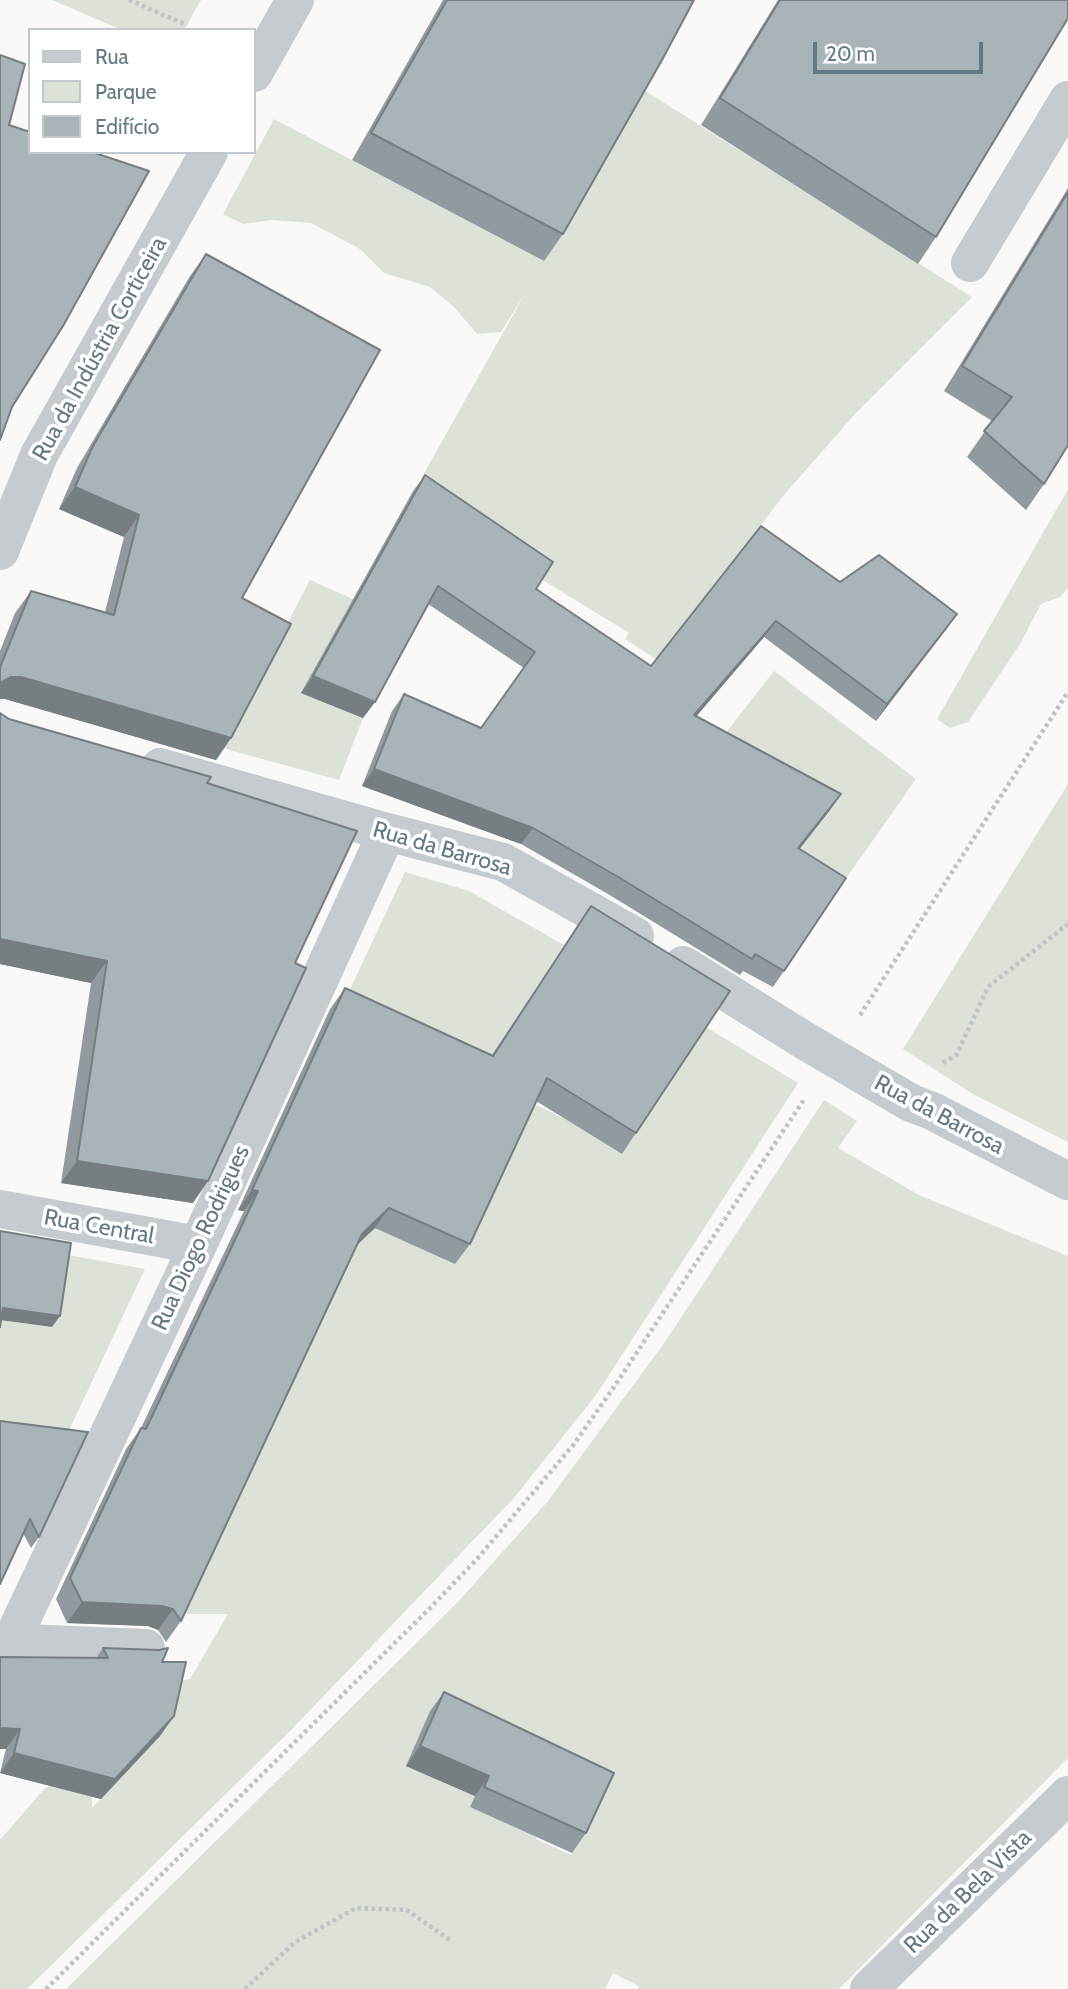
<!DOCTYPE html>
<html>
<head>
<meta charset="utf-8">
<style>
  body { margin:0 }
  #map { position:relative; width:1068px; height:1989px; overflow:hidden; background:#faf9f7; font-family:Cabin,sans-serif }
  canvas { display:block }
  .legend { position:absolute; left:28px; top:28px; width:228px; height:126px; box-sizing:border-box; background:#fff; border:2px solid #c1c9ce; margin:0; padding:9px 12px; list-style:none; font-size:21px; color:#637984 }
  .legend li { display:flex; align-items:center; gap:14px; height:35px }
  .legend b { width:35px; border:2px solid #c1c9ce }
  .scale { position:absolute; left:813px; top:42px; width:170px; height:32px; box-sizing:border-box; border:4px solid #637984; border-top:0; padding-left:9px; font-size:21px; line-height:24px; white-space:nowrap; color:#637984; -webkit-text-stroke:5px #fff; paint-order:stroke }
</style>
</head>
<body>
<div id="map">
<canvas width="1068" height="1989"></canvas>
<ul class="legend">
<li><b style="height:9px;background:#c5cbce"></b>Rua</li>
<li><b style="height:19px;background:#dce2d8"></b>Parque</li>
<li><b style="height:19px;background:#a9b4b9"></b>Edifício</li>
</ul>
<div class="scale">20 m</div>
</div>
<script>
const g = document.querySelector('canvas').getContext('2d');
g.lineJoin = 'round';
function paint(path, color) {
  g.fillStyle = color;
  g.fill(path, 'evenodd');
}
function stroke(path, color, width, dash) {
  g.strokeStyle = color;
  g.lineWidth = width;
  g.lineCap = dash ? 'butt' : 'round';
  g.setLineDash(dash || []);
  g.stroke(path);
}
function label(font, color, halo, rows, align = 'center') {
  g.font = font + ' Cabin,sans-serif';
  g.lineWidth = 7;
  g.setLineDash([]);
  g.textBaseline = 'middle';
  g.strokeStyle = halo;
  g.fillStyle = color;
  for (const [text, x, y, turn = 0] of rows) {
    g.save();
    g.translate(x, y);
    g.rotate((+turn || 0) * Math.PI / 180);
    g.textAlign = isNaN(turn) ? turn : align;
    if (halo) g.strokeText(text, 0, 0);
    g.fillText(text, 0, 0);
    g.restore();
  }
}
paint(new Path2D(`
  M52,0H201L184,30H122Z
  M639,87L972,297L856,413L784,495L657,660L625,639L629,633L541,579L457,497L423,475L526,292L501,332L477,334L455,308L430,287L384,273L360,249L311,223L271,220L243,224L223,214L274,119L544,261Z
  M1068,489V588L1060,597L1041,604L1020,644L968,722L950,728L937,719Z
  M310,580L353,599L302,692L363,718L339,780L222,748Z
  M774,671L916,779L835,894L714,748Z
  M1068,784V1142L971,1093L903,1049Z
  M405,872L469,891L564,945L479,1076L339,1013Z
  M706,1027L798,1083L596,1395L513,1499L291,1730L27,1989H0V1840L45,1788L55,1785L92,1789V1808L141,1757L161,1731L172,1682L190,1679L228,1614H179L362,1223L528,1101L567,1120L622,1154Z
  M824,1100L857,1121L838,1148L919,1195L1068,1256V1758L839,1989H637L639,1986L613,1973L605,1989H66L457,1603L548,1501L665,1342ZM480,1785L600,1793L571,1855L536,1839L542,1824L470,1807Z
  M63,1254L145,1269L64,1441L0,1432V1320L52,1327Z`), '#dce2d8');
stroke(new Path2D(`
  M129,0L187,25
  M860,1015L1068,692
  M943,1063L957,1054L988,987L1068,924
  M46,1989L430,1608L478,1558L574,1444L614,1387L805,1098
  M245,1989L295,1942L356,1908L407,1910L451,1941`), '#bfc3c5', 4.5, [3.5, 3.5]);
stroke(new Path2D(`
  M254,73L295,0
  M970,263L1068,100
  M0,551L39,455L209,152
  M160,767L387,832L503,862L635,936
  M683,965L807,1042
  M870,1079L911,1103L932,1111L1068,1181
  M0,1209L198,1245
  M0,1642L146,1648
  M11,1642L198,1245L387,832
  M869,1989L1068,1795`), '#c5cbce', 38);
stroke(new Path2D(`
  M807,1042L870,1079`), '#c5cbce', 38);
paint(new Path2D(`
  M443,0H694L563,234L544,261L352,160Z
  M778,0H1068L936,237L918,264L701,125Z
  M1068,188V445L1044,484L1026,510L967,457L992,421L944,391Z
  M206,254L242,598L231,738L216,760L5,699H0V651L15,613L31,591L105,612L124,537L59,509L77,468L190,276Z
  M425,475L536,589L651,666L840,582L957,614L876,721L764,637L696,716L841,794L830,810L799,849L784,971L773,987L743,971L740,975L608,894L521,844L362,786L392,711L404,694L481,728L524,668L428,604L375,702L363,718L301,693L413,491Z
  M0,713L9,719L207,783L295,963L193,1203L61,1183L91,983L0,964Z
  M591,906L636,1133L622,1154L536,1101L470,1244L455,1264L375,1228L356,1246L181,1621L166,1642L158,1630L148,1626L67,1623L56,1599L126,1449L141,1428L244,1211L238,1210L330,1009L345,988L492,1055Z
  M0,1421L39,1537L31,1548L23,1533Z
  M103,1648L162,1662L160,1736L101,1799L0,1773L6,1749H0V1657L96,1658Z
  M444,1692L586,1833L572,1853L470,1807L475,1796L406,1766L430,1711Z`), '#919b9f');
paint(new Path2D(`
  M75,487L139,515L124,537L59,509Z
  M957,614L945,631L876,721L887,704Z
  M776,621L764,637L683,732L694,715Z
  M313,676L375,702L363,718L301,693Z
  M11,677H21L231,738L216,760L5,699H0V683Z
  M374,769L533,828L521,844L362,786Z
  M841,794L830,810L787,865L798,848Z
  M0,939L107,961L91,983L0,964Z
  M77,1161L208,1181L193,1203L61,1183Z
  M252,1190L258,1191L244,1211L238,1210Z
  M389,1208L375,1228L347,1254L362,1234Z
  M3,1308L60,1316L52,1327L0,1320Z
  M82,1602L162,1606L173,1609L158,1630L148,1626L67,1623Z
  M174,1716L160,1736L101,1799L0,1773L14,1753Z
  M0,1728L20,1729L6,1749H0Z
  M420,1746L489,1776L475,1796L406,1766Z`), '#767e82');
const building = new Path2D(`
  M447,0H694L662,60L563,234L371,133Z
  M780,0H1068V18L936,237L720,98Z
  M0,55L25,64L9,125L30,132V152H92L149,171L63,326L12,407L0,440Z
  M1068,192V445L1044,484L984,431L1012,397L962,366Z
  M206,254L380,350L242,598L291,624L231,738L21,677H11L0,683V667L31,591L114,615L139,515L75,487L93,446Z
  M425,475L553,562L536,589L651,666L761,526L840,582L879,555L957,614L887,704L776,621L694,715L841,794L798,848L846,878L784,971L755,954L752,959L620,878L533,828L374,769L404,694L481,728L535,652L438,586L375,702L313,676Z
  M0,713L9,719L211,777L207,783L357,831L295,963L306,968L208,1181L77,1161L107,961L0,939Z
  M591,906L730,991L636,1133L547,1078L470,1244L389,1208L362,1234L181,1621L173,1609L162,1606L82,1602L70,1578L141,1428L146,1429L258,1191L252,1190L345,988L493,1056Z
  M0,1231L71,1243L60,1316L3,1308L0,1327Z
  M0,1421L88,1432L39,1537L30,1519L0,1584Z
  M103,1648L159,1650L168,1648L162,1662H186L174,1716L115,1779L14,1753L20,1729L0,1728V1657L108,1658Z
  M444,1692L614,1773L586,1833L484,1787L489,1776L420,1746Z`);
paint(building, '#a9b4b9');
stroke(building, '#767e82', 2);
label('23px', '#637984', '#fff', [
  ["Rua da Indústria Corticeira",100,349,-61],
  ["Rua da Barrosa",442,849,16],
  ["Rua da Barrosa",939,1115,28],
  ["Rua Central",99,1227,10],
  ["Rua Diogo Rodrigues",201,1238,-65],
  ["Rua da Bela Vista",968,1892,-44]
]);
</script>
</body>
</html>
